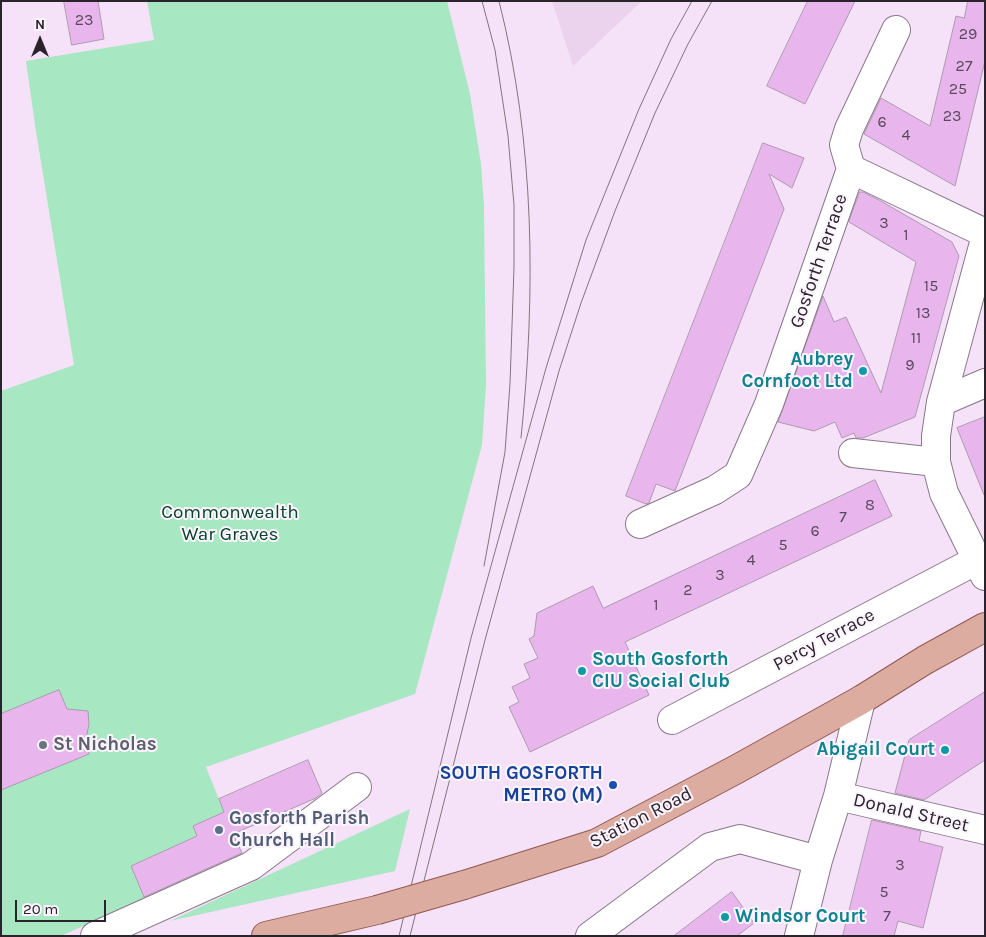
<!DOCTYPE html>
<html>
<head>
<meta charset="utf-8">
<style>
  body { margin:0 }
  #map { position:relative; width:986px; height:937px; overflow:hidden; background:#f6e2f8; font-family:Karla,sans-serif }
  canvas { display:block }
  .frame { position:absolute; inset:0; border:2px solid #2a232b; pointer-events:none }
  .north { position:absolute; left:15px; top:15px; width:50px; height:50px; -webkit-text-stroke:4px #fcf4fd; paint-order:stroke; rotate:0deg; font-size:14px; font-weight:700; line-height:20px; text-align:center; color:#2a232b }
  .north::after { content:''; display:block; margin:auto; width:18px; height:22px; background:#2a232b; clip-path:polygon(50% 0,100% 100%,50% 72%,0 100%) }
  .scale { position:absolute; left:15px; top:900px; width:91px; height:22px; box-sizing:border-box; border:2px solid #2a232b; border-top:0; padding-left:6px; font-size:15px; line-height:18px; white-space:nowrap; color:#2a232b; -webkit-text-stroke:4px #fcf4fd; paint-order:stroke }
</style>
</head>
<body>
<div id="map">
<canvas width="986" height="937"></canvas>
<div class="frame"></div>
<div class="north">N</div>
<div class="scale">20 m</div>
</div>
<script>
const g = document.querySelector('canvas').getContext('2d');
g.lineJoin = 'round';
function paint(path, color) {
  g.fillStyle = color;
  g.fill(path, 'evenodd');
}
function stroke(path, color, width, dash) {
  g.strokeStyle = color;
  g.lineWidth = width;
  g.lineCap = dash ? 'butt' : 'round';
  g.setLineDash(dash || []);
  g.stroke(path);
}
function label(font, color, halo, rows, align = 'center') {
  g.font = font + ' Karla,sans-serif';
  g.lineWidth = 4;
  g.setLineDash([]);
  g.textBaseline = 'middle';
  g.strokeStyle = halo;
  g.fillStyle = color;
  for (const [text, x, y, turn = 0] of rows) {
    g.save();
    g.translate(x, y);
    g.rotate((+turn || 0) * Math.PI / 180);
    g.textAlign = isNaN(turn) ? turn : align;
    if (halo) g.strokeText(text, 0, 0);
    g.fillText(text, 0, 0);
    g.restore();
  }
}
paint(new Path2D(`
  M552,1H642L573,66Z`), '#ebd2ed');
paint(new Path2D(`
  M147,1H447L470,94L481,164L484,206L486,385L482,445L415,694L206,767L224,812L193,826L197,837L131,866L145,898L61,936H1V391L74,365L35,125L26,61L154,40Z
  M410,809L395,871L170,921Z`), '#a7e7c1');
const building = new Path2D(`
  M64,1H98L104,39L72,45Z
  M808,1H855L805,104L767,86Z
  M968,1H985V61L955,186L864,134L881,98L930,126L956,16L964,18Z
  M763,143L804,158L792,188L769,174L784,209L675,491L656,484L649,503L646,504L626,496Z
  M860,192H863L879,200L952,242L959,256L915,417L863,438H856L854,433L842,438L835,422L814,431L778,422L823,296L834,322L846,317L881,393L916,262L849,222Z
  M985,417V495H984L957,428Z
  M875,480L892,516L625,642L649,695L530,752L509,707L519,702L512,687L530,678L524,664L538,658L529,639L534,636L537,613L593,586L603,608Z
  M59,690L67,709L88,711L89,724L85,744L89,754L1,790V714Z
  M985,692V760L924,800L895,793L909,740Z
  M308,760L322,793L316,798L233,834L242,853L144,897L131,866L197,836L193,826L224,812L219,799Z
  M872,820L921,831L919,841L943,847L923,928L898,921L894,936H843Z
  M732,892L754,923L737,936H674Z`);
paint(building, '#e8b6ed');
stroke(building, '#ac9aae', 1);
const minor = new Path2D(`
  M851,169L985,233
  M985,239L941,402L936,436V462L944,493L985,576
  M941,402L985,383
  M853,453L936,462
  M640,524L715,490L738,475L769,404L851,169L844,145L849,129L896,30
  M672,720L977,560
  M838,796L985,830
  M95,936L251,866L357,787
  M590,936L710,847L740,839L818,860
  M799,936L818,860L838,796L861,700`);
const primary = new Path2D(`
  M464,885L597,843L737,769L861,700L925,660L985,627
  M266,936L377,910`);
stroke(minor, '#89778a', 30);
stroke(primary, '#90584f', 30);
stroke(minor, '#fff', 28);
stroke(primary, '#ddaca1', 28);
stroke(new Path2D(`
  M482,1L495,50L508,136L514,205V267L510,384L505,452L484,566
  M499,1C535,143 536,293 521,438
  M399,936L471,638L546,368L586,240L639,109L671,39L692,1
  M410,936L485,640L559,371L581,303L615,211L655,113L688,44L712,1`), '#807381', 1);
const primaryBridge = new Path2D(`
  M377,910L464,885`);
stroke(primaryBridge, '#90584f', 30, []);
stroke(primaryBridge, '#ddaca1', 28);
for (const [x, y, r, color] of [
  [863,371,5,"#0f9aa8"],
  [582,671,5,"#0f9aa8"],
  [43,745,5,"#6b7280"],
  [945,750,5,"#0f9aa8"],
  [613,785,5,"#1a4fb4"],
  [219,830,5,"#5c6f8a"],
  [725,917,5,"#0f9aa8"]
]) {
  const dot = new Path2D();
  dot.arc(x, y, r, 0, 2 * Math.PI);
  g.fillStyle = color;
  g.fill(dot);
  stroke(dot, '#fcf4fd', 2);
}
label('16px', '#5a485c', null, [
  ["23",84,20],
  ["29",968,34],
  ["27",964,66],
  ["25",958,89],
  ["23",952,116],
  ["6",882,122],
  ["4",906,135],
  ["3",884,223],
  ["1",906,235],
  ["15",931,286],
  ["13",923,313],
  ["11",916,338],
  ["9",910,365],
  ["8",870,505],
  ["7",843,517],
  ["6",815,531],
  ["5",783,545],
  ["4",751,560],
  ["3",720,575],
  ["2",688,590],
  ["1",656,605],
  ["3",900,865],
  ["5",884,892],
  ["7",887,916]
]);
label('19px', '#2a232b', '#fcf4fd', [
  ["Gosforth Terrace",819,261,-71],
  ["Percy Terrace",824,640,-28],
  ["Donald Street",911,813,13],
  ["Station Road",641,818,-27]
]);
label('bold 19px', '#0d838f', '#fcf4fd', [
  ["Aubrey",853,360],
  ["Cornfoot Ltd",853,382],
  ["South Gosforth",592,660,"left"],
  ["CIU Social Club",592,682,"left"],
  ["Abigail Court",935,750],
  ["Windsor Court",735,917,"left"]
], 'right');
label('19px', '#074127', '#fcf4fd', [
  ["Commonwealth",230,513],
  ["War Graves",230,535]
]);
label('bold 19px', '#5b616d', '#fcf4fd', [
  ["St Nicholas",53,745]
], 'left');
label('bold 19px', '#164399', '#fcf4fd', [
  ["SOUTH GOSFORTH",603,774],
  ["METRO (M)",603,796]
], 'right');
label('bold 19px', '#4e5e75', '#fcf4fd', [
  ["Gosforth Parish",229,819],
  ["Church Hall",229,841]
], 'left');
</script>
</body>
</html>
